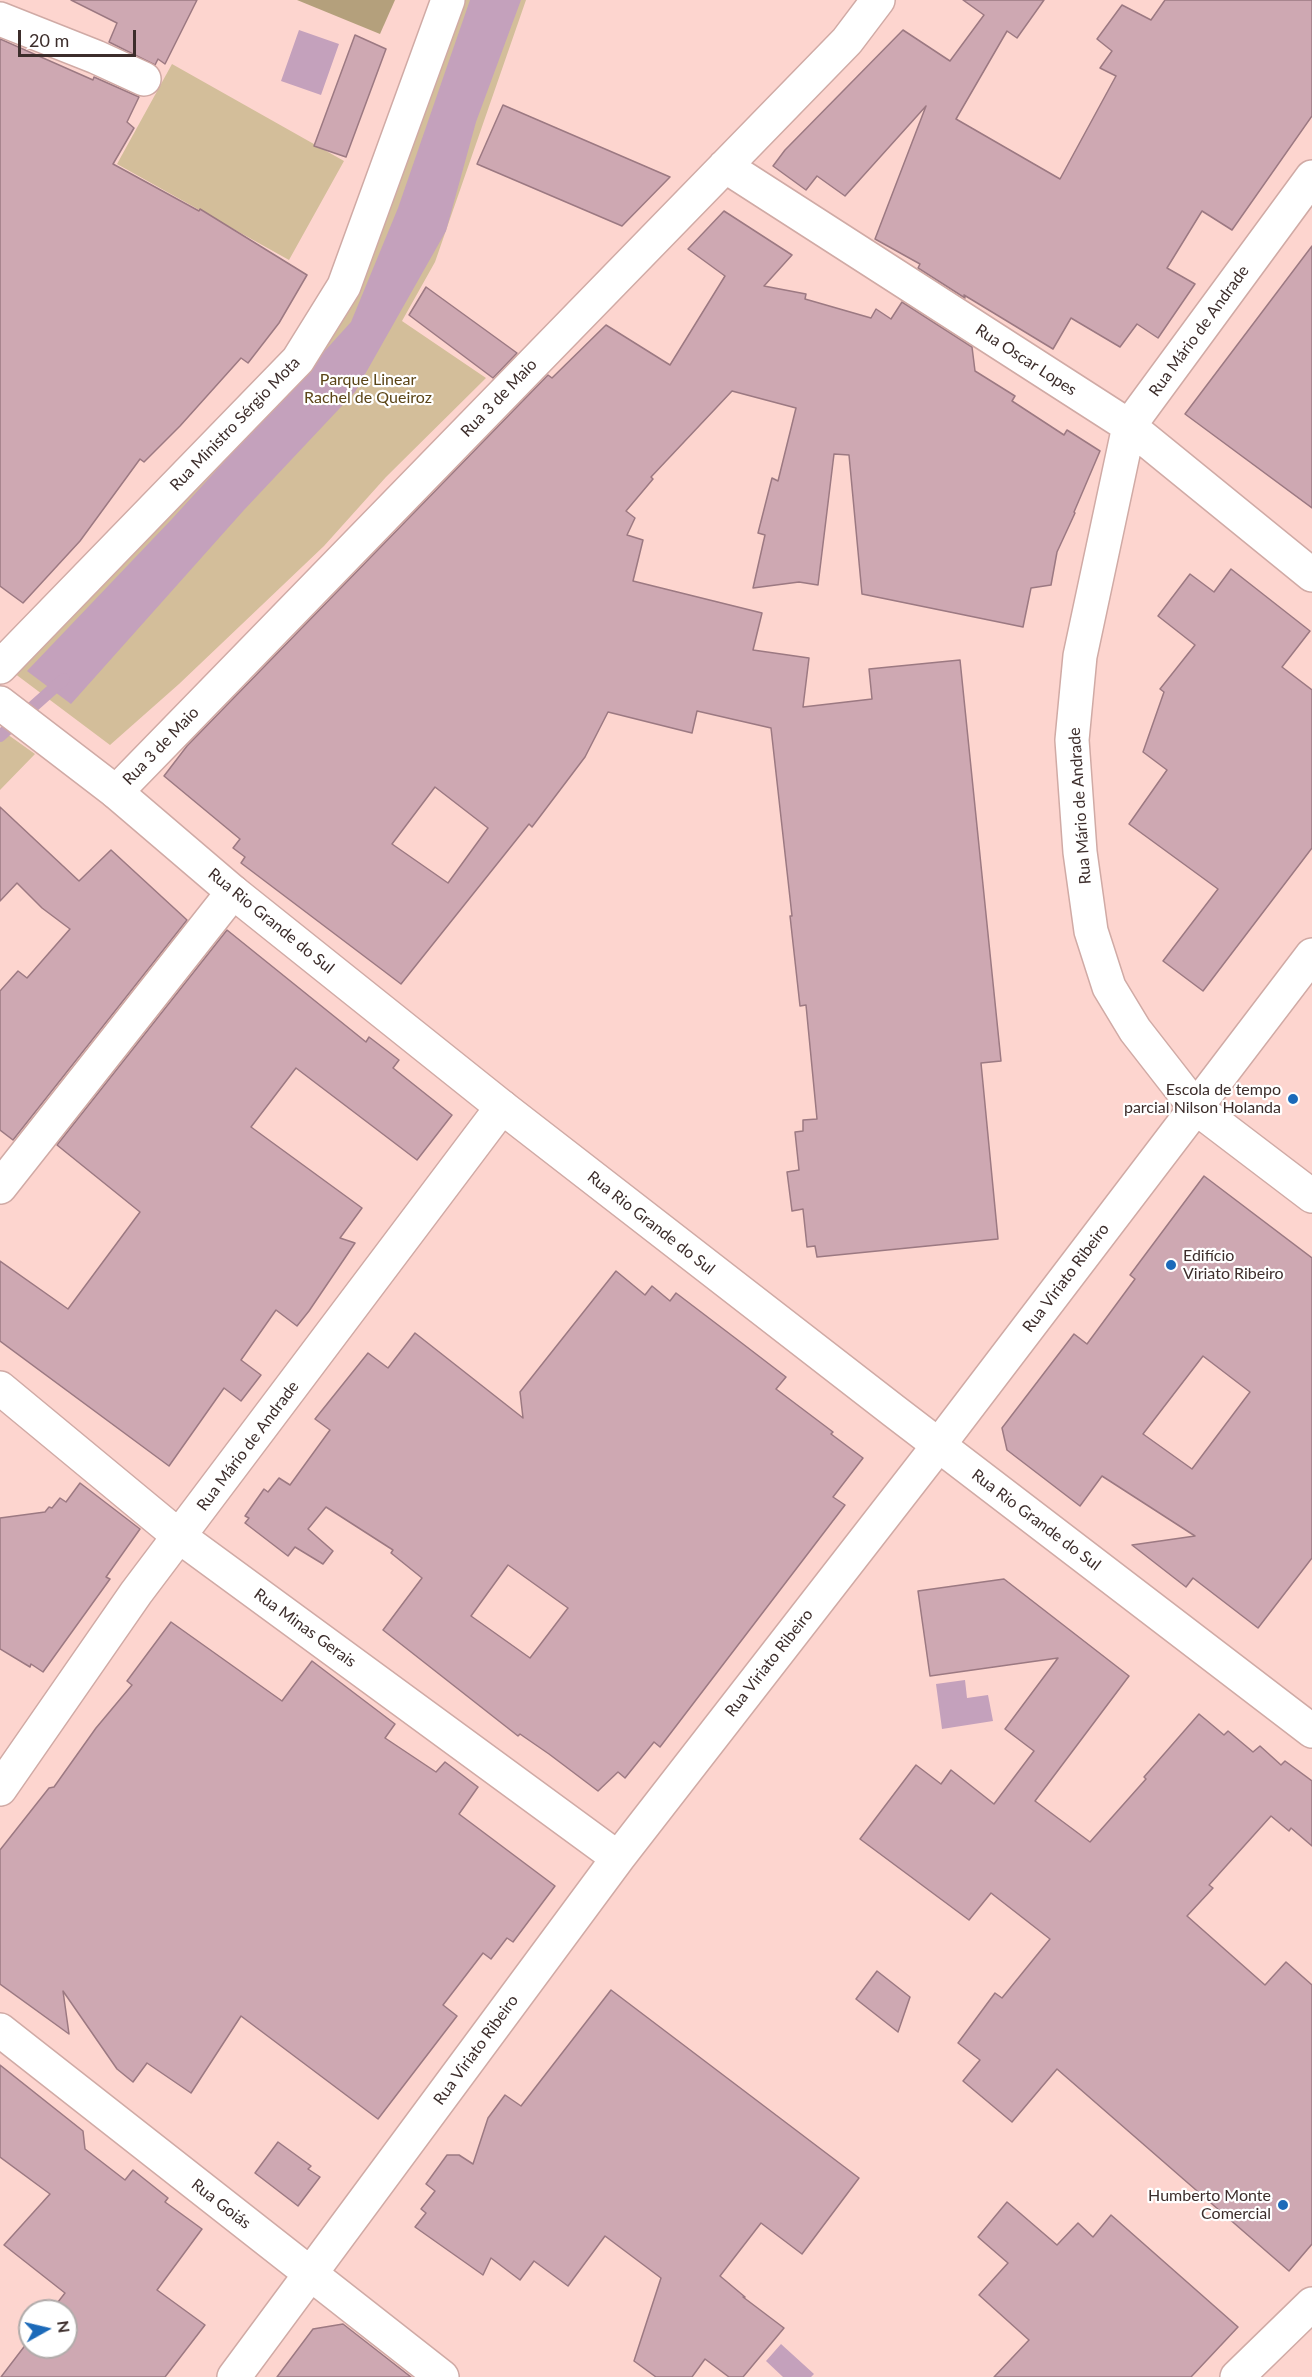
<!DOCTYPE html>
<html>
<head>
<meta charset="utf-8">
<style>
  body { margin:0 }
  #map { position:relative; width:1312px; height:2377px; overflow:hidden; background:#fdd5cf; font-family:Lato,sans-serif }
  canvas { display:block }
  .north { position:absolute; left:18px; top:2299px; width:60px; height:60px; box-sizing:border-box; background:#fff; border:2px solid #b1abaa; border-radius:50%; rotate:82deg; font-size:16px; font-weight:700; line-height:24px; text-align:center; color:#3c2d2b }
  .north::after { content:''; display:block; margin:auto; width:21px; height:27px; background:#1c6ab9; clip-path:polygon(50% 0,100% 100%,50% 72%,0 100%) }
  .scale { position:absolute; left:18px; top:30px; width:118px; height:27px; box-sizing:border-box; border:3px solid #3c2d2b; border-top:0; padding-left:8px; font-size:18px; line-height:21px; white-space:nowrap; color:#3c2d2b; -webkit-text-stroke:4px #fff; paint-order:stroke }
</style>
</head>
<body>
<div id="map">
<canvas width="1312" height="2377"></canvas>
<div class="north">N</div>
<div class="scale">20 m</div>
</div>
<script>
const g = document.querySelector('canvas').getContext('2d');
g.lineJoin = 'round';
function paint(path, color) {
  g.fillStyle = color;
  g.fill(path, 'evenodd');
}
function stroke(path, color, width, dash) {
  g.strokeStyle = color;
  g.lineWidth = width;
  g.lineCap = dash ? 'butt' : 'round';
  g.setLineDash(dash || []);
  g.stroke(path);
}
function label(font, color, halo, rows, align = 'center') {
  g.font = font + ' Lato,sans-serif';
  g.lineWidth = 4.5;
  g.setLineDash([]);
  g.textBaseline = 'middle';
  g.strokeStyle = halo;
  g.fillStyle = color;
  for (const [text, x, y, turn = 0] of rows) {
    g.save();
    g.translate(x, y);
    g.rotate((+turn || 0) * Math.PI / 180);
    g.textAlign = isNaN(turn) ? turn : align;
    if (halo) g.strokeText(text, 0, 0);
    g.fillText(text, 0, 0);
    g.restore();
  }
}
paint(new Path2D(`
  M448,0H526L435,262L402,321L486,378L386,477L324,546L179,684L110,745L2,664L310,342Z
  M172,64L344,161L289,260L117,164Z
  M0,729L35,754L0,790Z`), '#d3be9a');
paint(new Path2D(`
  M297,0H395L380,34Z`), '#b4a07c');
paint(new Path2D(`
  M470,0H521L476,122L446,231L355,392L244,510L71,704L27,671L171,520L351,322L398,208Z
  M299,30L339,44L321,95L281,81Z
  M965,1680L967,1698L988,1695L993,1721L942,1729L936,1684Z
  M781,2344L814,2374L811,2377H783L766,2361Z`), '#c4a1bc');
stroke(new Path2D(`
  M0,736L64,679`), '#c4a1bc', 12);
const building = new Path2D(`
  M71,0H197L165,64L158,59L155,65L109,42L117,23Z
  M963,0H1044L1017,38L1007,31L956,119L1060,179L1116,76L1100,68L1112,51L1097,39L1122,5L1151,20L1165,0H1312V116L1232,230L1202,211L1167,268L1195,284L1158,338L1137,324L1120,347L1071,318L1053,349L964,295L965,298L918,268L920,264L875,239L926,106L845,196L817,176L806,190L773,166L785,150L903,30L950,61L984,15Z
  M355,35L386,49L346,157L314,146Z
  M0,39L93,80L94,77L139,97L127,122L134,128L113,164L199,211L200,209L307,275L279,323L248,363L241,358L180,426L144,462L140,459L80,541L23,603L0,586Z
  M503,105L670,177L622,226L477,164Z
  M724,211L792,255L764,286L806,294L805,299L871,318L876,309L891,319L902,302L972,347L975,371L1015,396L1012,401L1064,435L1067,430L1100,451L1074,512L1075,513L1057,552L1051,585L1031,588L1023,627L862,594L849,455L834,454L818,585L799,582L753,588L765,535L758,533L772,478L778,481L796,408L732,391L651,477L653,479L626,511L635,518L627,535L643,540L633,581L762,613L753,650L809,658L803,707L872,699L869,669L960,660L1001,1061L981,1063L998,1239L817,1257L815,1246L807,1247L803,1209L792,1211L787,1172L799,1170L795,1132L803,1131V1120L817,1119L806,1005L800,1006L790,916H792L771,728L697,711L692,733L608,712L585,757L532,827L529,824L401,984L241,863L245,857L233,848L240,839L164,776L187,746L548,375L552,378L606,325L670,365L725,276L688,249ZM435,787L488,828L448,883L392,844Z
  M1312,246V508L1185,414Z
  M426,287L517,353L493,378L409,315Z
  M1231,569L1310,631L1282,667L1312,690V848L1203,991L1163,961L1218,889L1129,824L1167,770L1143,752L1164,692L1160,689L1195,645L1158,616L1190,574L1214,592Z
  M0,807L79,881L111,850L187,920L13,1140L0,1130V991L18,971L27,978L70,929L42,908L17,883L0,901Z
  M227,930L366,1042L369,1037L399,1060L393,1068L452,1115L417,1160L296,1068L251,1127L362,1208L340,1238L355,1243L309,1311L297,1326L276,1310L241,1360L261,1375L241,1401L224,1388L169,1466L0,1341V1261L68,1309L140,1212L57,1145Z
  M1204,1176L1312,1258V1558L1258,1628L1193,1578L1186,1587L1132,1545L1195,1536L1102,1476L1080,1506L1007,1450L1002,1428L1074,1334L1087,1344L1135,1279L1130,1275ZM1203,1356L1250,1392L1192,1469L1143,1434Z
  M616,1271L645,1295L652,1286L670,1301L676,1293L743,1344L786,1377L776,1389L833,1432L831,1434L863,1458L833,1497L845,1505L660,1747L654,1742L625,1778L618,1772L598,1791L549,1754L520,1734L518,1736L383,1630L422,1578L391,1553L393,1550L326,1507L308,1529L333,1551L323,1564L295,1547L288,1556L245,1523L249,1518L245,1516L264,1489L268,1492L279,1478L290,1485L330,1430L315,1419L368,1353L388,1368L415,1333L523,1418L520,1392ZM508,1565L568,1608L530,1658L471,1616Z
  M80,1483L140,1529L106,1577L110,1579L43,1672L31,1664L30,1667L0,1649V1518L45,1512L49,1507L52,1508L60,1498L66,1502Z
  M1004,1579L1129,1676L1035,1801L1090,1842L1146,1779L1144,1777L1199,1714L1224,1735L1228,1731L1253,1752L1260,1746L1281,1765L1285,1761L1312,1781V1846L1291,1828L1289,1831L1271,1816L1209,1885L1213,1888L1187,1916L1265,1985L1286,1962L1312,1985V2244L1289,2271L1057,2069L1012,2122L963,2081L980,2060L958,2043L995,1993L1002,1998L1050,1939L991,1893L969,1920L860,1839L916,1765L941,1784L951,1770L994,1804L1034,1751L1005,1729L1058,1658L930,1676L918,1591Z
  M171,1622L282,1701L312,1661L395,1724L385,1738L436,1772L445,1762L478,1787L459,1814L555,1886L513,1942L507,1938L491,1959L483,1953L443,2005L457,2016L378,2119L241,2016L191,2093L147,2063L133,2082L117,2069L63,1991L69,2034L0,1984V1850L49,1788L54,1787L96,1728L132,1685L127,1681Z
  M877,1971L910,1997L898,2032L856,1999Z
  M611,1990L859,2178L802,2254L761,2223L720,2276L745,2297H743L784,2328L743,2377H729L705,2359L692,2377H656L634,2361L661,2278L605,2236L568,2286L534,2261L520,2280L491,2258L483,2275L415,2227L426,2213L421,2209L435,2191L426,2184L447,2155H459L473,2164L488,2118L505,2095L521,2106Z
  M0,2065L83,2131L85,2149L125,2180L133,2170L168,2198L165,2202L202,2229L157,2290L205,2325L165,2377H1L30,2339V2347H66V2311H51L65,2293L4,2245L50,2194L0,2157Z
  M278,2142L311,2166L308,2169L320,2177L298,2206L255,2173Z
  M1007,2202L1057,2245L1078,2223L1093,2237L1111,2215L1238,2327L1191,2377H994L1029,2340L979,2295L1008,2263L978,2237Z
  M343,2324L411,2377H277L313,2329Z`);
paint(building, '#cea8b2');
stroke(building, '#9c7982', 1.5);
const street = new Path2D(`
  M0,19L96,57L144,79
  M725,166L1129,426L1312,575
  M1312,177L1129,426L1080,656L1072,740L1080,852L1091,931L1109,987L1135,1030L1195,1107L1312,1196
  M0,667L298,360L344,286L448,0
  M116,792L847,41L878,0
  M0,1187L233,892
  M0,1388L180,1537L618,1858
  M0,1789L136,1593L502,1107
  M0,2030L442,2377
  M234,2377L618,1858L938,1446L1312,955`);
const secondary = new Path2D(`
  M0,703L116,792L233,892L502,1107L894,1411L1312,1731`);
const primary = new Path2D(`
  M1237,2377L1312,2304`);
stroke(street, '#d0aaa5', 36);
stroke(secondary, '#d0aaa5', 36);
stroke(primary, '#d0aaa5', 36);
stroke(street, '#fff', 33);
stroke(secondary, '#fff', 33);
stroke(primary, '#fff', 33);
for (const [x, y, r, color] of [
  [1293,1099,6,"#1c6ab9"],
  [1171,1265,6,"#1c6ab9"],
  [1283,2205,6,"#1c6ab9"]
]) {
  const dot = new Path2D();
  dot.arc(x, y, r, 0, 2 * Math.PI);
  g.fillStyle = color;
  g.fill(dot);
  stroke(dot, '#fff', 2);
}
label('16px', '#3c2d2b', '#fff', [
  ["Rua Mário de Andrade",1199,331,-54],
  ["Rua Oscar Lopes",1026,360,33],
  ["Rua 3 de Maio",499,398,-46],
  ["Rua Ministro Sérgio Mota",235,424,-46],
  ["Rua 3 de Maio",161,746,-46],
  ["Rua Mário de Andrade",1080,806,-94],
  ["Rua Rio Grande do Sul",271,921,39],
  ["Rua Rio Grande do Sul",651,1223,38],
  ["Rua Viriato Ribeiro",1066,1278,-53],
  ["Rua Mário de Andrade",248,1446,-53],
  ["Rua Rio Grande do Sul",1036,1520,37],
  ["Rua Minas Gerais",305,1628,36],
  ["Rua Viriato Ribeiro",769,1663,-52],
  ["Rua Viriato Ribeiro",476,2050,-54],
  ["Rua Goiás",221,2204,38]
]);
label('16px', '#5b4517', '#fff', [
  ["Parque Linear",368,380],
  ["Rachel de Queiroz",368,398]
]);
label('16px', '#3c2d2b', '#fff', [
  ["Escola de tempo",1281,1090],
  ["parcial Nilson Holanda",1281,1108],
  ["Edifício",1183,1256,"left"],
  ["Viriato Ribeiro",1183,1274,"left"],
  ["Humberto Monte",1271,2196],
  ["Comercial",1271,2214]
], 'right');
</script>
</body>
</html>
